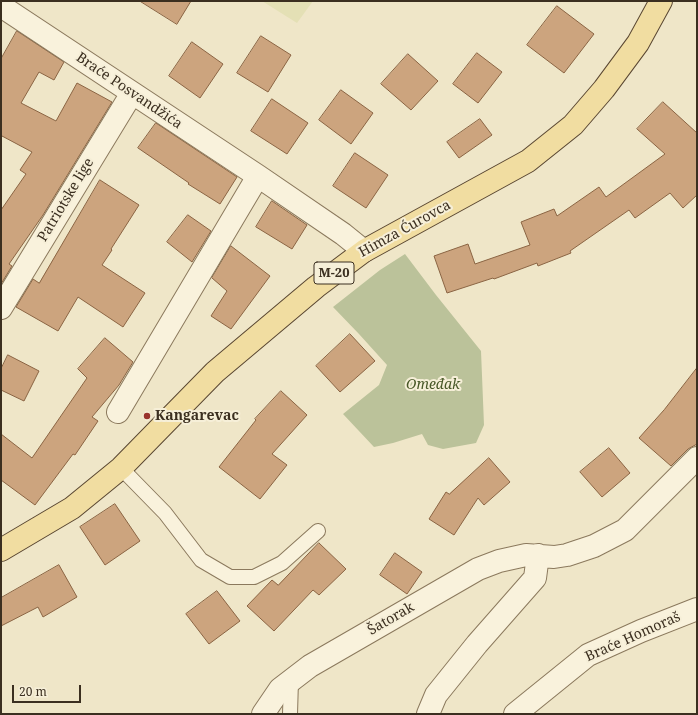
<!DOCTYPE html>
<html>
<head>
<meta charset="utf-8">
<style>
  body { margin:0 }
  #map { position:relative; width:698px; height:715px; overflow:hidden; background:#efe6c8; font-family:"Noto Serif",serif }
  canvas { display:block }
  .frame { position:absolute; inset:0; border:2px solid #3b2f20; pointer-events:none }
  .scale { position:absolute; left:12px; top:685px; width:69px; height:18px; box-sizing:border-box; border:2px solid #3b2f20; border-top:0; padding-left:5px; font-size:12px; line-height:14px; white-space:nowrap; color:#3b2f20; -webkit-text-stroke:3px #f6efd8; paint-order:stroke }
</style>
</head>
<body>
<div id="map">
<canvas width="698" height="715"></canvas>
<div class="frame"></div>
<div class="scale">20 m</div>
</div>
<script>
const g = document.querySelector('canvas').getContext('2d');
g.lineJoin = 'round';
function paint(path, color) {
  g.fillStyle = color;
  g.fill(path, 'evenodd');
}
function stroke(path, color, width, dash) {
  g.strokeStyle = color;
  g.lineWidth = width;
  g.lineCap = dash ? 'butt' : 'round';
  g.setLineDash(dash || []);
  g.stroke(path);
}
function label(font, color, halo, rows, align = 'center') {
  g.font = font + ' "Noto Serif",serif';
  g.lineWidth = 4;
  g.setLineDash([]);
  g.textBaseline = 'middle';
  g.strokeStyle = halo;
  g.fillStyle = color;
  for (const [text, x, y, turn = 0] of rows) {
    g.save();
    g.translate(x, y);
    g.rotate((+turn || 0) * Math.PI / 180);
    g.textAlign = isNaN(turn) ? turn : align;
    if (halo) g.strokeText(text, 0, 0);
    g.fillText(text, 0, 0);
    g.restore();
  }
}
paint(new Path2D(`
  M262,1H313L297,23Z`), '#e4e0b5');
paint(new Path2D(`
  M405,254L436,295L481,351L484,425L476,443L443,449L428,445L422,434L393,443L374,447L343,414L379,385L387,365L359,334L333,307L380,270Z`), '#bbc29a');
const building = new Path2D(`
  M140,1H191L177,24Z
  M557,6L594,34L564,73L527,45Z
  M17,31L64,62L54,80L39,72L21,103L56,121L77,83L112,102L43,215L9,264L12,266L1,284V210L26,174L20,170L32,152L2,136L1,138V59Z
  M261,36L291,55L268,92L237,73Z
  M192,42L223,64L200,98L169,76Z
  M477,53L502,72L478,103L453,84Z
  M408,54L438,81L411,110L381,84Z
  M341,90L373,113L351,144L319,120Z
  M272,99L308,123L287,154L251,131Z
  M663,102L697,133V195L683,208L670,193L635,218L629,210L570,251L571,253L538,266L537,263L494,279L493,278L447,293L434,256L468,244L475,264L530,245L521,222L554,209L557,216L599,187L606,197L665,154L637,129Z
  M480,119L492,135L459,158L447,142Z
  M156,123L237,177L220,204L188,184L189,183L138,148Z
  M355,153L388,175L366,208L333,186Z
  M100,180L139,205L111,249L112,250L102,265L145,293L123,327L78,297L58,331L16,307L33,279L39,283Z
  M272,201L307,225L292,249L256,227Z
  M188,215L211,231L192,262L167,242Z
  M231,246L270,276L231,329L211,316L227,291L212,278Z
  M350,334L375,361L340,392L316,366Z
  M105,338L133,362L119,385L92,417L98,421L75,455L73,454L35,505L1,480V434L32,458L87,378L78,369Z
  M8,355L39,371L24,401L1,390V369Z
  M697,368V444L688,449L671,466L639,438L664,410Z
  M281,391L307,415L272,454L287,465L260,499L219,467L256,420L255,419Z
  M609,448L630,473L602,497L580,472Z
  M489,458L510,482L484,505L478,498L454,535L429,519L446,492L449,494Z
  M115,504L140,541L105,565L80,527Z
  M319,543L346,569L319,595L313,590L274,631L247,606L272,580L278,585Z
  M395,553L422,572L407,594L380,575Z
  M59,565L77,597L43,617L38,607L1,626V598Z
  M217,591L240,621L209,644L186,614Z`);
paint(building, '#cca47e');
stroke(building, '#8a6443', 1);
const lane = new Path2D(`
  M121,468L165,513L201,560L230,577H254L282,563L318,531
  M290,714L291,680`);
const street = new Path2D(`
  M1,6L258,176L343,234L364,251
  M1,308L132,93
  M118,412L258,176
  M263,714L280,689L310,666L478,569L499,561L526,555L554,557L567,555L594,546L625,530L697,458
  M428,714L436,695L477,644L535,578L538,555
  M515,714L588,655L641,631L697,609`);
const primary = new Path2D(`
  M1,550L72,508L121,468L215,372L316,287L364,251L528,161L573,125L604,89L638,43L661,1`);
stroke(lane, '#8b795d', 16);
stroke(street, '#8b795d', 24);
stroke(primary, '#594631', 24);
stroke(lane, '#f9f2dc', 14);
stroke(street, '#f9f2dc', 22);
stroke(primary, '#f1dda1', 22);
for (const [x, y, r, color] of [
  [147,416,4,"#9a342d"]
]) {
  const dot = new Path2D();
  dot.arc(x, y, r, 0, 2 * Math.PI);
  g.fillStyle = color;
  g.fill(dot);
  stroke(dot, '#f6efd8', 1.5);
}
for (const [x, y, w] of [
  [334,273,40]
]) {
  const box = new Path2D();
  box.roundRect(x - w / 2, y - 11, w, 22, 3);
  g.fillStyle = '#f6efd8';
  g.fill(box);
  stroke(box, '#3b2f20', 1);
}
label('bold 13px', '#3b2f20', null, [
  ["M-20",334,273]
]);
label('14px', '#3b2f20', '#f6efd8', [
  ["Braće Posvandžića",129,91,34],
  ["Patriotske lige",66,200,-59],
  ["Himza Ćurovca",405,229,-29],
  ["Šatorak",391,619,-30],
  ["Braće Homoraš",633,637,-24]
]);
label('italic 14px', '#485827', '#f6efd8', [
  ["Omeđak",433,385]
]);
label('bold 14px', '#3b2f20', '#f6efd8', [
  ["Kangarevac",155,416]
], 'left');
</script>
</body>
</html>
